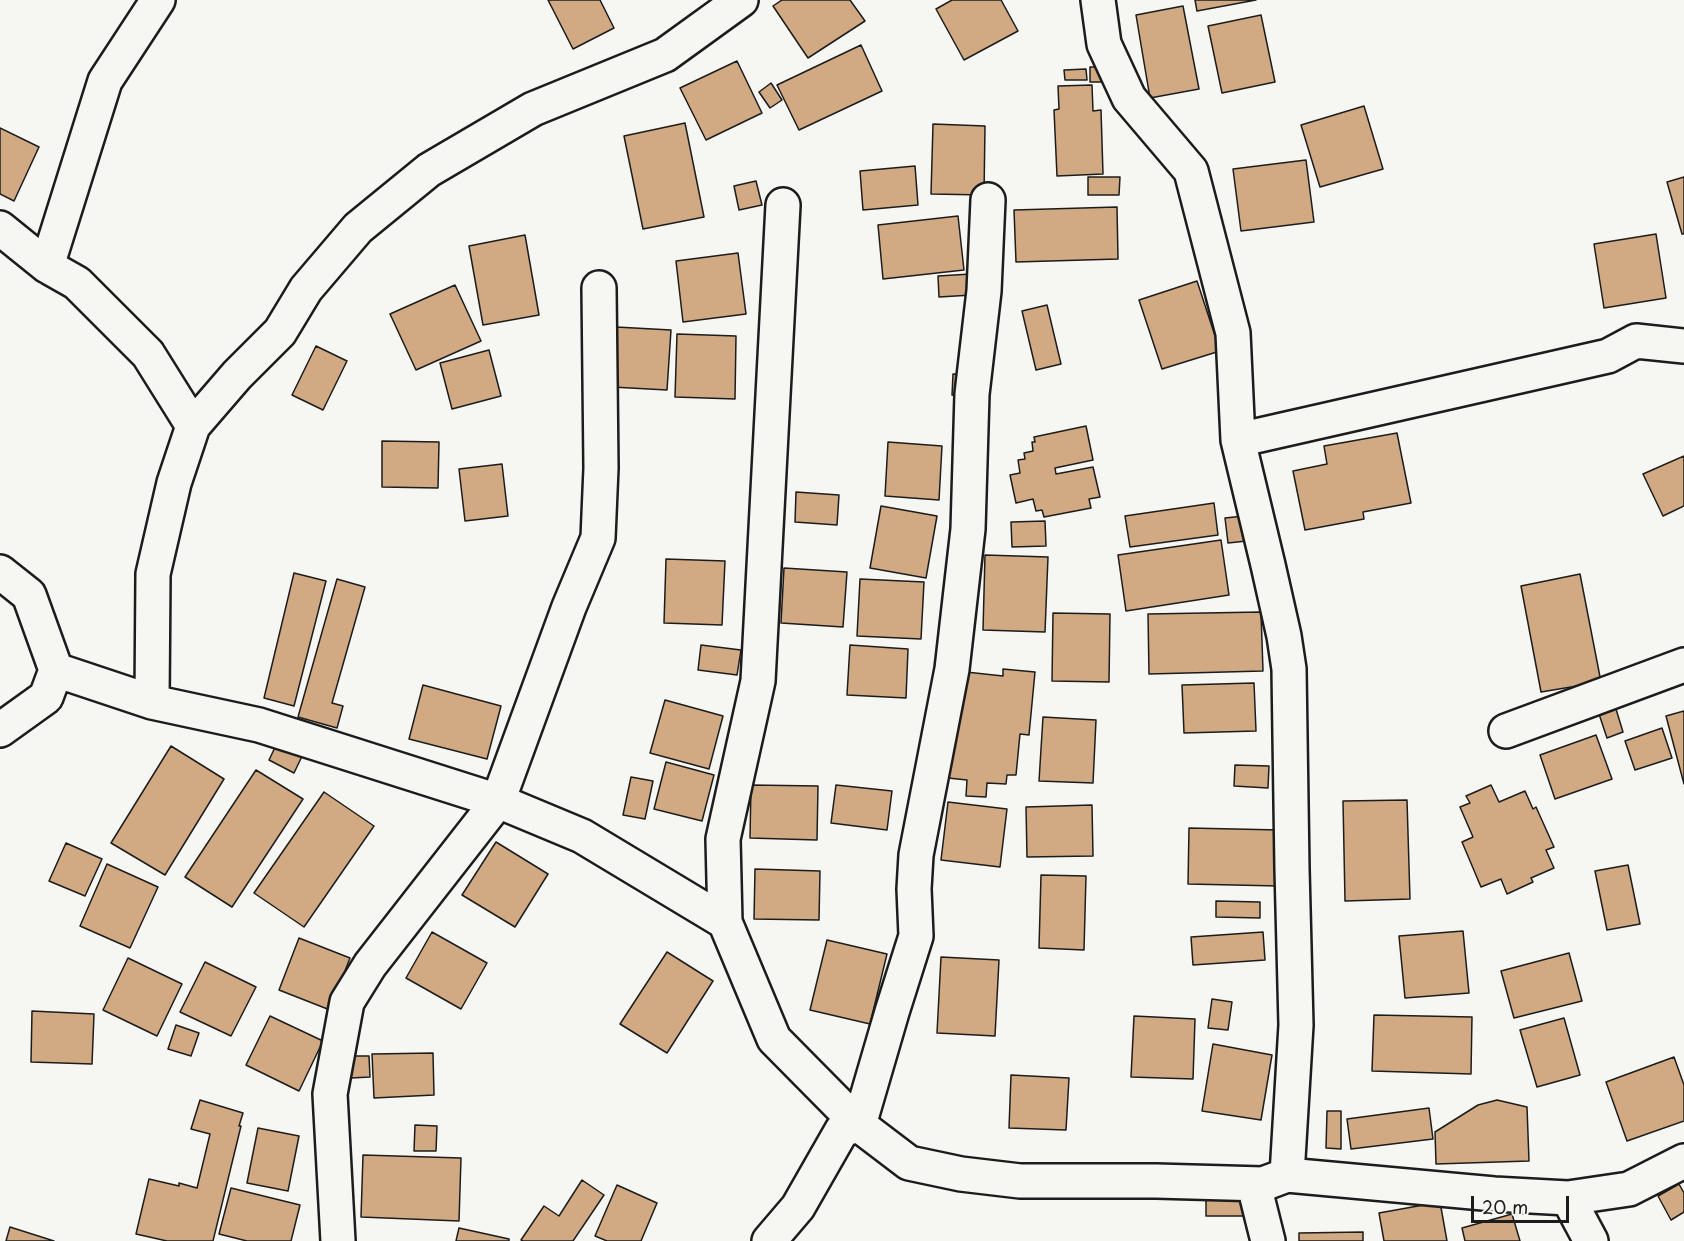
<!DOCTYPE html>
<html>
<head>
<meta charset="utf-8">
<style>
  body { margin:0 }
  #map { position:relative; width:1684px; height:1241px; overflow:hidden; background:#f6f6f2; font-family:"Playpen Sans",sans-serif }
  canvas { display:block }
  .scale { position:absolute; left:1471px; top:1196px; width:98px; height:27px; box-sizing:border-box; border:3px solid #1c1c1c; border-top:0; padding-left:8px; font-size:18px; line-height:21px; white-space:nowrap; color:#1c1c1c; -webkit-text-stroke:4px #f6f6f2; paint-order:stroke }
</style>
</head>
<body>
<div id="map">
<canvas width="1684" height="1241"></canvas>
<div class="scale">20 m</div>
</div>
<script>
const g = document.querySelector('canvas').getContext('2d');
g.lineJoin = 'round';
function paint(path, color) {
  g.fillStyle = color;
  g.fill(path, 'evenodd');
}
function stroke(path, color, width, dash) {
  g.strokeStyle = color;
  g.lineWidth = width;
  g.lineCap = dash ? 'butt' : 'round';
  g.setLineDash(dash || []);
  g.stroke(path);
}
const building = new Path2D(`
  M548,0H600L614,28L573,49Z
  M782,0H850L865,21L808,58L773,6Z
  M952,0H1001L1018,31L964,60L936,9Z
  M1195,0H1256L1197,11Z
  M1183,6L1199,89L1150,98L1136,15Z
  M1261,15L1275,82L1222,93L1208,26Z
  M861,45L882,91L799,130L777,85Z
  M737,61L762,113L706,140L680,88Z
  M1090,67H1105V82H1090Z
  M1086,69L1087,80H1065L1064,70Z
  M771,83L782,100L770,108L759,92Z
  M1092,85L1093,111L1101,110L1103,174L1057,176L1054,110L1059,109L1058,86Z
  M1364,106L1383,169L1320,187L1301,125Z
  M685,123L704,217L643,229L624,136Z
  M933,124L985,126L984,195L931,194Z
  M0,128L39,147L14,201L0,194Z
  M1306,160L1314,222L1241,231L1233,169Z
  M915,166L918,205L863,210L860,171Z
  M1088,177H1120L1119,195H1088Z
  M1684,177V234H1682L1667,182Z
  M756,181L762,205L739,210L734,186Z
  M1117,207L1118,259L1016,262L1014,210Z
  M958,216L964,270L883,279L878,225Z
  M1656,234L1666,298L1604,308L1594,244Z
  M525,235L539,315L483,325L469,246Z
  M738,253L746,314L683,322L676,261Z
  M971,274L972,295L939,297L938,276Z
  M1197,281L1220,351L1162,369L1139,300Z
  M455,285L481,341L416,370L390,314Z
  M1047,305L1061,364L1036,370L1022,311Z
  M616,327L671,330L667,390L612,387Z
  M677,334L736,336L735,399L675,397Z
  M316,346L347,361L323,410L292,395Z
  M489,350L501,396L452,409L440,363Z
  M953,374L967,375L965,396L952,395Z
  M1086,426L1093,460L1055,468L1056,474L1093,467L1100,497L1089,499L1091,508L1044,517L1042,510L1036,511L1033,499L1016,503L1010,475L1020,473L1018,460L1025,459L1024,453L1033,451L1032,442H1035L1034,437Z
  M1397,433L1411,503L1363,512L1364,519L1305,530L1293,471L1327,464L1324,446Z
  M382,441L439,442L438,488L382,487Z
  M888,442L942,446L939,500L885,496Z
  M1684,456V506L1663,516L1643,474Z
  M502,464L508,516L465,521L459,469Z
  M796,492L839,495L837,525L795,522Z
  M1214,503L1218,535L1130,547L1125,516Z
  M881,506L937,516L926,578L870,568Z
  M1253,515L1256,540L1228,543L1225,518Z
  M1045,521L1046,546L1012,547L1011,522Z
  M1221,540L1229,595L1126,611L1118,555Z
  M985,555L1048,557L1045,632L983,630Z
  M666,559L725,561L722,625L664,623Z
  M784,568L847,572L843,627L781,623Z
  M294,573L326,581L294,706L264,698Z
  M1580,574L1601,682L1541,692L1521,586Z
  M337,579L365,587L332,703L343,706L337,728L298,717Z
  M860,579L924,582L921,639L857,636Z
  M1261,612L1263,671L1149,674L1148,614Z
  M1053,613L1110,614L1109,682L1052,681Z
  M701,645L741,650L737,675L698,670Z
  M850,645L908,649L906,698L847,695Z
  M1003,669L1035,672L1029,735L1020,734L1016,775H1007L1006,784L987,783L986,797L966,796L967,780L948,778L958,686L966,672L1003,676Z
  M1254,683L1256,731L1184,733L1182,685Z
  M423,685L501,706L487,759L409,739Z
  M665,700L723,716L709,769L650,753Z
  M1616,709L1623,732L1607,738L1599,714Z
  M1684,711V784L1666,716Z
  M1043,717L1096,720L1093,783L1039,781Z
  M1662,728L1672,758L1635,770L1625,741Z
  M1596,735L1612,779L1555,799L1540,755Z
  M279,739L304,752L294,773L269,760Z
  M171,746L224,779L165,875L111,843Z
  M666,762L714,775L702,821L654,809Z
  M1235,765L1269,766L1268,788L1234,786Z
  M256,770L303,799L232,907L185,877Z
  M631,777L653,781L645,819L623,815Z
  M751,785L818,786L817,840L750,838Z
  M836,785L892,791L887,830L831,823Z
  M1491,785L1499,802L1525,791L1533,809L1536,807L1554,847L1546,850L1554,868L1531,878L1533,882L1507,894L1501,879L1481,887L1462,842L1473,837L1460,807L1470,803L1466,796Z
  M324,792L374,826L304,927L254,893Z
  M1407,800L1410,899L1345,901L1343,801Z
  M948,802L1007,809L1000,867L941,860Z
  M1092,805L1093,856L1027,857L1026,807Z
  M1189,828L1280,830L1279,886L1188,884Z
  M496,842L548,874L515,927L462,895Z
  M66,843L102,859L85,896L49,881Z
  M107,864L158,887L130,948L80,926Z
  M1628,865L1640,924L1607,930L1595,871Z
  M755,869L820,871L819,920L754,919Z
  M1041,875L1086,876L1084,950L1039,948Z
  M1216,901L1260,902V918L1216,917Z
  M1463,931L1469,993L1405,998L1399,936Z
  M432,932L487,963L461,1009L406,978Z
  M1263,932L1265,960L1193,965L1191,937Z
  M299,938L350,958L330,1010L279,990Z
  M827,940L887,954L870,1024L810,1010Z
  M667,952L713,981L667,1053L620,1024Z
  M1569,953L1582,1001L1514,1018L1501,971Z
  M941,957L999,960L995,1036L937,1033Z
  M128,958L182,984L157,1036L103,1010Z
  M205,962L256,987L231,1036L180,1012Z
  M1212,999L1232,1002L1228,1030L1208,1028Z
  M32,1011L94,1014L92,1064L31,1062Z
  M1374,1015L1472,1017L1471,1074L1372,1071Z
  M270,1016L323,1041L299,1091L246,1065Z
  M1134,1016L1195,1019L1193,1079L1131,1077Z
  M1564,1018L1580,1075L1537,1087L1520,1030Z
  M176,1025L199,1033L191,1056L168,1049Z
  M1213,1044L1272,1055L1261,1120L1202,1111Z
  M433,1053L434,1095L374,1098L372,1054Z
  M350,1056H369L370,1077L351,1078Z
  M1674,1057L1684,1085V1121L1627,1141L1606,1082Z
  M1011,1075L1069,1078L1066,1130L1009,1128Z
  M200,1100L243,1113L239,1126H241L213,1241H167L136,1234L149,1179L179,1186V1183L197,1188L210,1134L191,1129Z
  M1497,1100L1527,1107L1529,1161L1436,1164L1435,1132L1478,1105Z
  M1429,1108L1433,1139L1351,1149L1347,1119Z
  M1327,1111H1341V1149L1326,1148Z
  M415,1125L437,1126L436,1151H414Z
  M258,1128L299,1136L288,1191L247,1183Z
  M363,1155L461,1158L459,1221L361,1217Z
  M582,1180L604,1195L573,1241H523L521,1240L544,1206L559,1216Z
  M1679,1184L1684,1193V1212L1671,1220L1658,1196Z
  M617,1185L657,1203L641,1241H607L595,1236Z
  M231,1188L300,1205L291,1241H247L219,1234Z
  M1246,1199L1247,1216H1206V1200Z
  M1440,1202L1447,1241H1384L1379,1213Z
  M1512,1214L1520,1241H1465L1462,1228Z
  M10,1227L54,1241H6Z
  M459,1228L509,1239V1241H456Z
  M1363,1232V1241H1299V1233Z`);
paint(building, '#d1a983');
stroke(building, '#1c1c1c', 1.5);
const minor = new Path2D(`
  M158,0L105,81L47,266L77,283L148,354L193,426
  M1098,0L1104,44L1129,98L1191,171L1233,333L1238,440L1268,565L1284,636L1289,669L1292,869L1296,1025L1287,1175
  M0,228L47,266
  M1238,440L1608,356L1636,341L1684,346
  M0,572L29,595L56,670
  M152,702L153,574L174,483L193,426L237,375L280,332L306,289L358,228L429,170L533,109L665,55L741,0
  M0,730L46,697L56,670L152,702L259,725L498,801L582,836L725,922L774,1039L859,1125L909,1163L961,1174L1020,1181H1156L1263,1184L1287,1175L1494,1194L1568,1198L1629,1189L1684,1161
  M1506,731L1684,665
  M725,922L723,839L758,681L783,205
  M859,1125L892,1012L916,936L914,889L916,855L952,669L968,529L972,394L984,291L988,200
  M1263,1184L1255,1189L1268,1241
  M1568,1198L1591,1241
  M338,1241L330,1094L347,1002L370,965L498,801L569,607L598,538L601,468L599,288
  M769,1241L798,1207L842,1130L859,1125`);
stroke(minor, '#1c1c1c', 38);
stroke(minor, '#f6f6f2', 33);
</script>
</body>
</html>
